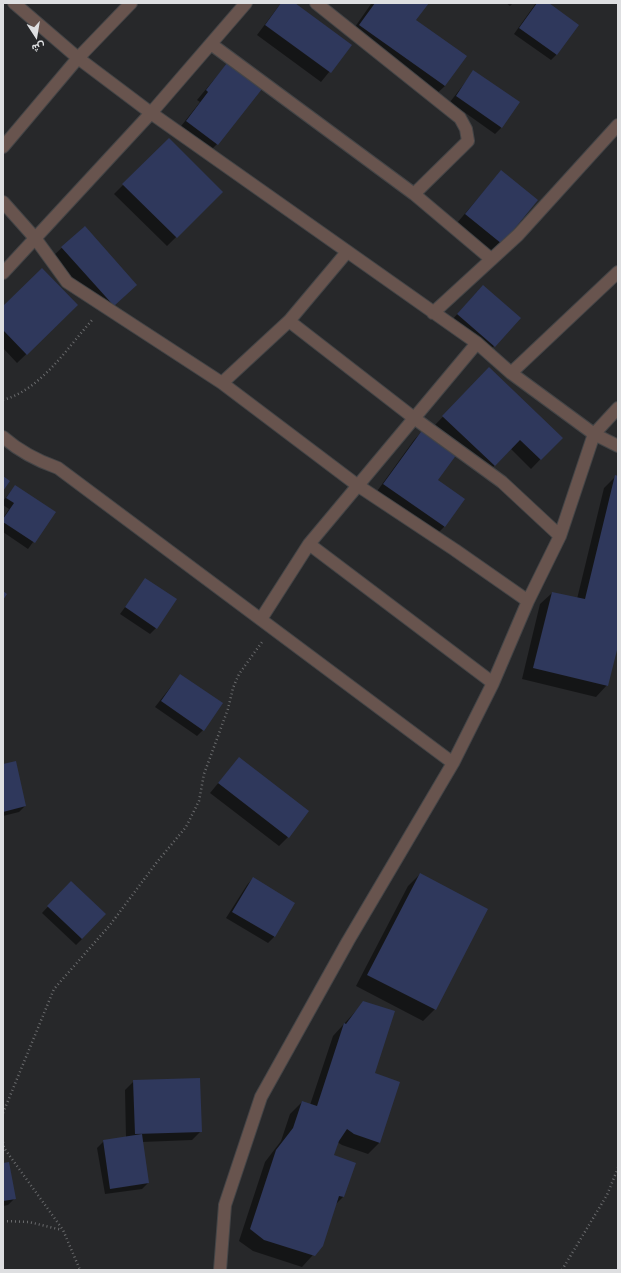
<!DOCTYPE html>
<html>
<head>
<meta charset="utf-8">
<style>
  body { margin:0 }
  #map { position:relative; width:621px; height:1273px; overflow:hidden; background:#27282a; font-family:"Noto Sans",Vazirmatn,sans-serif }
  canvas { display:block }
  .frame { position:absolute; inset:0; border:4px solid #dedfe1; pointer-events:none }
  .north { position:absolute; left:16px; top:16px; width:40px; height:40px; -webkit-text-stroke:3px #27282a; paint-order:stroke; rotate:168deg; font-size:11px; font-weight:700; line-height:16px; text-align:center; color:#dedfe1 }
  .north::after { content:''; display:block; margin:auto; width:14px; height:18px; background:#dedfe1; clip-path:polygon(50% 0,100% 100%,50% 72%,0 100%) }
</style>
</head>
<body>
<div id="map">
<canvas width="621" height="1273"></canvas>
<div class="frame"></div>
<div class="north">ش</div>
</div>
<script>
const g = document.querySelector('canvas').getContext('2d');
g.lineJoin = 'round';
function paint(path, color) {
  g.fillStyle = color;
  g.fill(path, 'evenodd');
}
function stroke(path, color, width, dash) {
  g.strokeStyle = color;
  g.lineWidth = width;
  g.lineCap = dash ? 'butt' : 'round';
  g.setLineDash(dash || []);
  g.stroke(path);
}
paint(new Path2D(`
  M281,3H294L351,45L321,82L257,35Z
  M369,3H428L415,20L445,86L433,97L348,37L371,4Z
  M506,3H513L510,6Z
  M536,3H547L557,54L551,60L514,34Z
  M227,64L217,144L208,153L178,130L200,102L197,100Z
  M474,71L501,128L495,134L450,102Z
  M169,139L222,192L167,246L114,194Z
  M501,171V243L492,252L457,223Z
  M84,227L136,285L104,314L52,257Z
  M477,292L494,346L488,352L452,320Z
  M3,307L68,314L17,363L3,348Z
  M480,378L561,438L531,469L511,449L485,475L434,426Z
  M423,430L437,481L464,499L444,527L435,536L375,494L414,440Z
  M616,476L618,477V642L607,685L596,697L522,679L540,604L552,593L577,599L604,488Z
  M15,486L55,512L28,549L3,532V518L9,509L3,505V501Z
  M146,579L156,628L150,634L120,614Z
  M180,675L203,730L197,736L155,707Z
  M239,758L288,837L279,846L210,793Z
  M3,765L25,806L19,812L3,816Z
  M420,874L435,1009L423,1021L356,986L408,886Z
  M253,878L294,903L274,937L268,943L226,918L247,885Z
  M71,882L82,939L76,945L42,913Z
  M364,1002L373,1074L380,1142L368,1154L342,1145L337,1142L333,1156L355,1164L343,1197L335,1205L322,1245L302,1267L253,1251L239,1241L265,1162L281,1141L290,1114L302,1102L310,1105L333,1036Z
  M134,1081L201,1131L192,1140L142,1142L148,1183L142,1189L105,1194L97,1148L104,1141L126,1138L125,1090Z
  M3,1164L14,1199L8,1205L3,1206Z`), '#0007');
paint(new Path2D(`
  M281,3H295L352,45L331,73L265,25Z
  M375,3H429L416,20L467,56L445,86L359,25Z
  M537,3H549L579,25L557,55L519,28Z
  M227,63L262,89L218,145L186,121L208,92L206,90Z
  M473,70L520,102L502,128L456,96Z
  M169,138L223,192L177,238L122,184Z
  M501,170L538,200L502,244L465,214Z
  M85,226L137,285L114,306L61,247Z
  M42,268L78,305L27,355L3,330V306Z
  M483,285L521,318L495,347L457,314Z
  M489,367L563,438L541,460L520,440L495,466L442,416Z
  M423,429L457,454L438,480L465,499L445,527L383,484Z
  M615,475L618,476V646L608,686L533,668L552,592L585,599Z
  M3,476L10,481L3,491Z
  M15,485L56,512L35,543L3,522V519L14,503L6,498Z
  M145,578L177,599L157,629L125,607Z
  M3,591L7,594L3,600Z
  M180,674L223,703L204,731L161,701Z
  M239,757L309,811L289,838L218,783Z
  M16,761L26,806L3,812V764Z
  M420,873L488,909L436,1010L367,975Z
  M253,877L295,903L275,937L232,912Z
  M71,881L106,914L82,939L47,906Z
  M363,1001L395,1011L375,1073L400,1082L380,1143L354,1134L347,1129L339,1141L334,1155L356,1163L344,1197L339,1196L323,1246L315,1256L264,1240L250,1229L276,1150L293,1128L302,1101L317,1106L344,1023L346,1024Z
  M200,1078L202,1132L135,1134L133,1080Z
  M142,1134L149,1183L110,1189L103,1140Z
  M9,1162L16,1199L3,1201V1163Z`), '#2f385c');
const street = new Path2D(`
  M14,3L78,58L151,113L477,343L511,373L594,434L618,446
  M316,3L460,118L466,129L468,141L414,194
  M211,44L414,194L491,259
  M3,147L78,58L131,3
  M3,202L35,238L67,282L222,383L357,485L455,550L528,601
  M3,273L151,113L246,3
  M433,313L518,235L618,125
  M289,321L414,418L502,482L560,536
  M511,373L618,272
  M222,383L289,321L347,252
  M3,437C19,451 38,461 58,468L453,763
  M309,544L493,683
  M261,619L309,544L477,343
  M220,1270L225,1205L261,1097L348,941L453,763L493,683L528,601L560,536L594,434L618,408`);
stroke(street, '#444547', 14);
stroke(new Path2D(`
  M3,400C42,389 67,348 93,319
  M3,1113L54,989L110,925L157,862L186,827L199,801L204,774L228,709L233,688L239,674L262,642
  M3,1142L4,1148L63,1230L80,1270
  M3,1221L29,1222L62,1230
  M562,1270L607,1195L618,1168`), '#6a6b6d', 2.5, [1, 3]);
stroke(street, '#68544e', 12);
</script>
</body>
</html>
